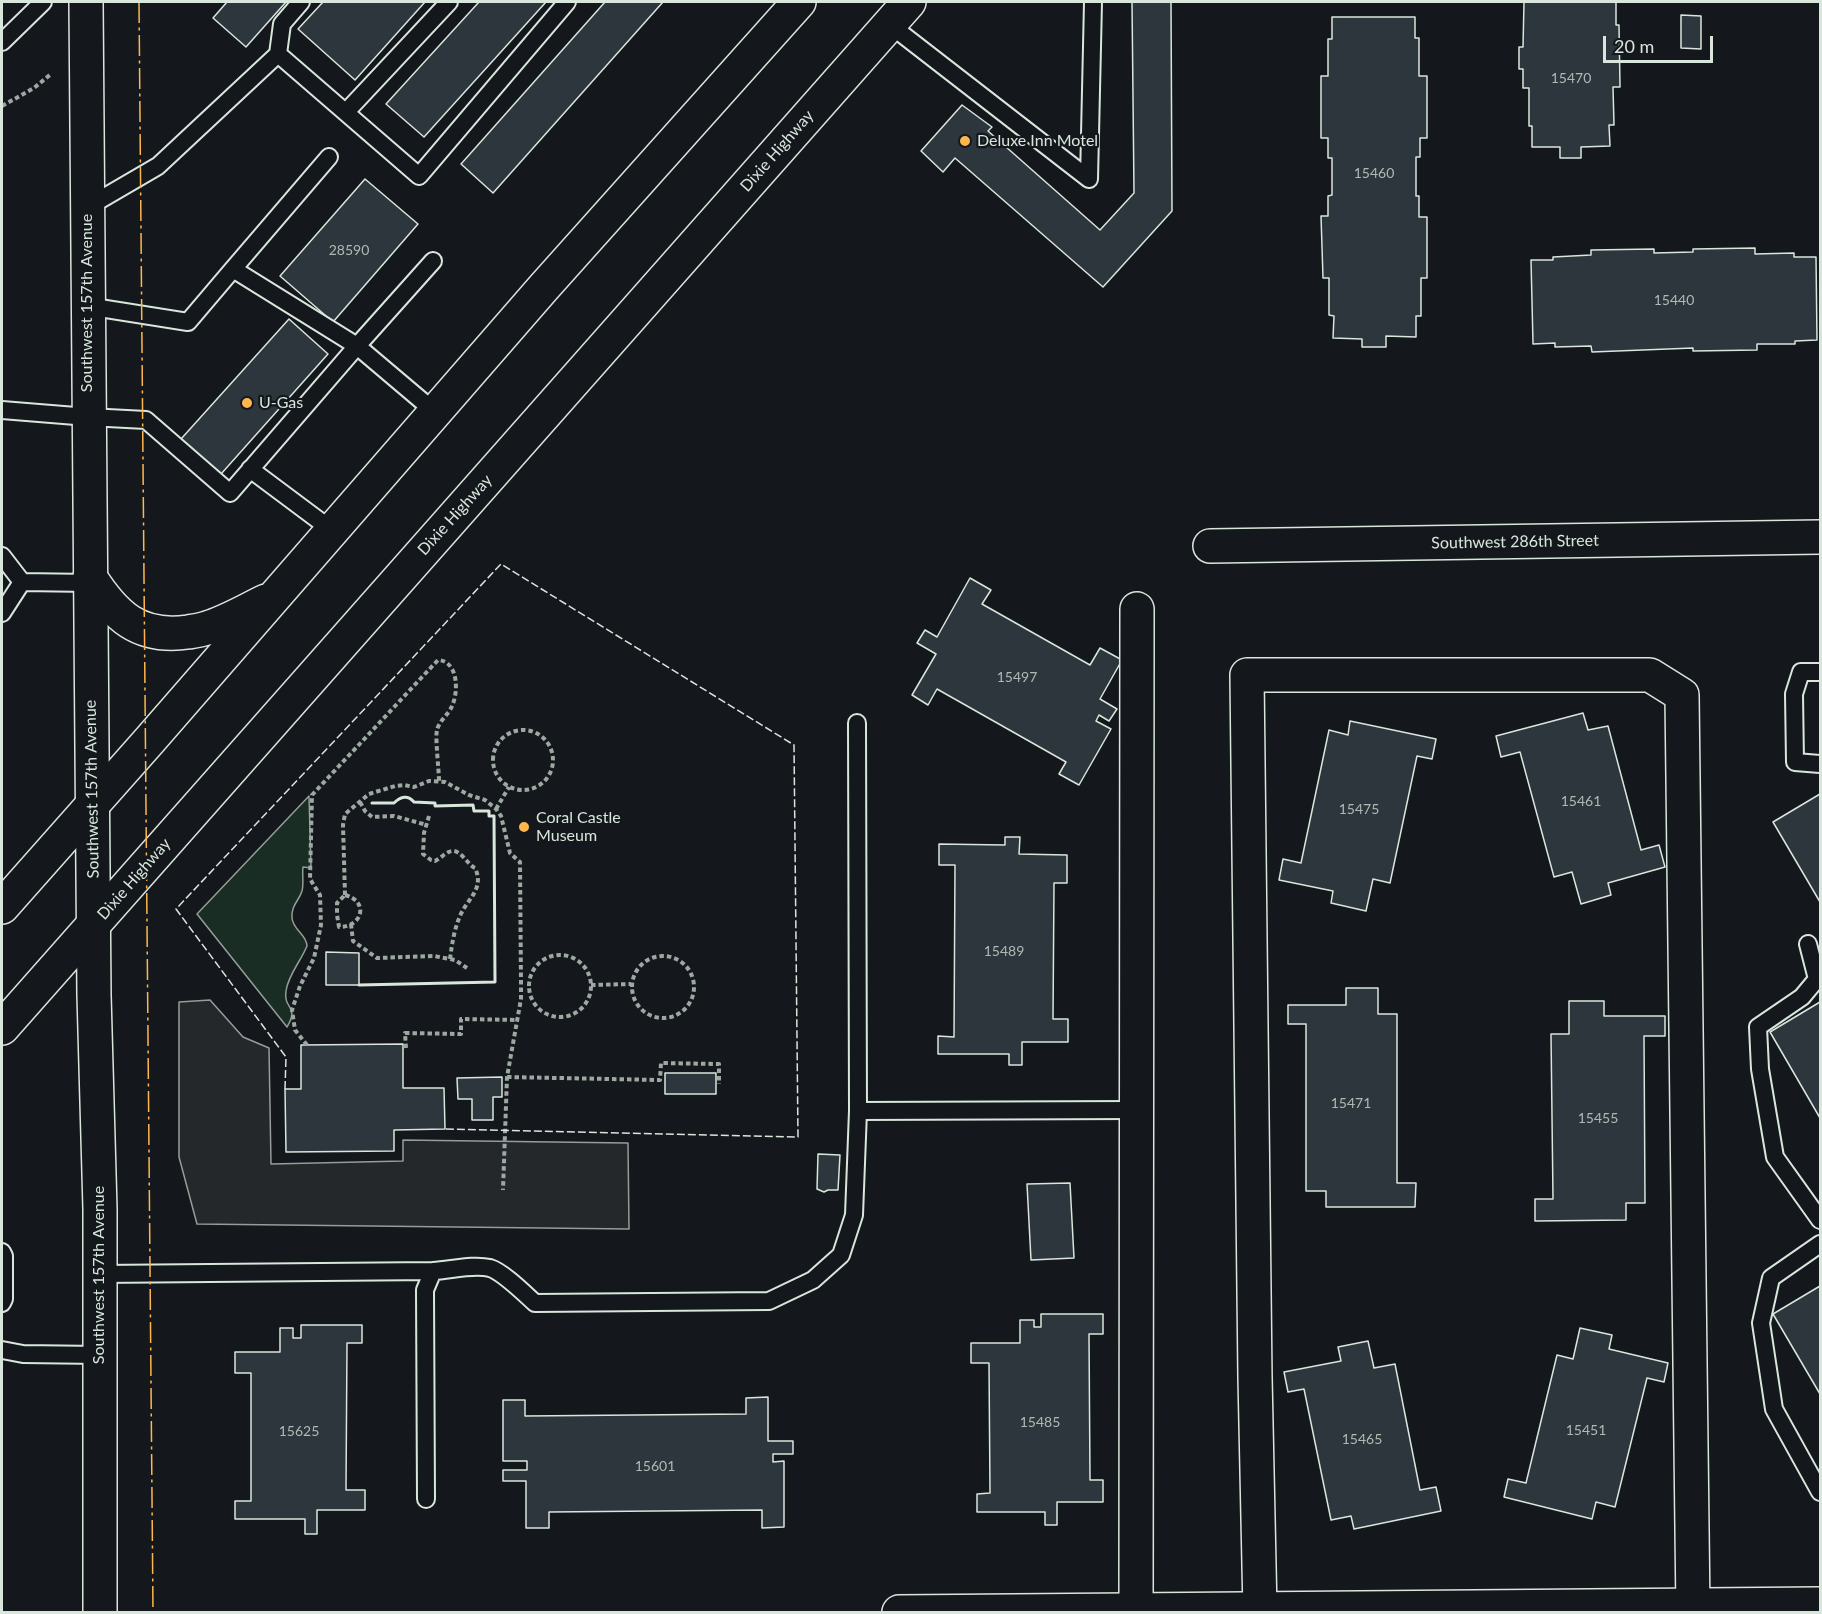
<!DOCTYPE html>
<html>
<head>
<meta charset="utf-8">
<style>
  body { margin:0 }
  #map { position:relative; width:1822px; height:1614px; overflow:hidden; background:#14181c; font-family:Lato,sans-serif }
  canvas { display:block }
  .frame { position:absolute; inset:0; border:3px solid #d8e6dc; pointer-events:none }
  .scale { position:absolute; left:1603px; top:36px; width:110px; height:27px; box-sizing:border-box; border:3px solid #d8e6dc; border-top:0; padding-left:8px; font-size:18px; line-height:21px; white-space:nowrap; color:#d8e6dc; -webkit-text-stroke:4px #14181c; paint-order:stroke }
</style>
</head>
<body>
<div id="map">
<canvas width="1822" height="1614"></canvas>
<div class="frame"></div>
<div class="scale">20 m</div>
</div>
<script>
const g = document.querySelector('canvas').getContext('2d');
g.lineJoin = 'round';
function paint(path, color) {
  g.fillStyle = color;
  g.fill(path, 'evenodd');
}
function stroke(path, color, width, dash) {
  g.strokeStyle = color;
  g.lineWidth = width;
  g.lineCap = dash ? 'butt' : 'round';
  g.setLineDash(dash || []);
  g.stroke(path);
}
function label(font, color, halo, rows, align = 'center') {
  g.font = font + ' Lato,sans-serif';
  g.lineWidth = 4.5;
  g.setLineDash([]);
  g.textBaseline = 'middle';
  g.strokeStyle = halo;
  g.fillStyle = color;
  for (const [text, x, y, turn = 0] of rows) {
    g.save();
    g.translate(x, y);
    g.rotate((+turn || 0) * Math.PI / 180);
    g.textAlign = isNaN(turn) ? turn : align;
    if (halo) g.strokeText(text, 0, 0);
    g.fillText(text, 0, 0);
    g.restore();
  }
}
const green = new Path2D(`
  M309,796L311,868L303,867C302,875 304,884 302,891C299,901 291,905 292,918C293,930 307,935 307,946C301,961 288,975 286,991C283,1010 300,1005 287,1027L197,914Z`);
paint(green, '#1a2d24');
stroke(green, '#939e99', 1.5);
const parking = new Path2D(`
  M210,1000L243,1037L269,1048L271,1164L403,1161V1140L628,1143L629,1229L197,1224L179,1157V1002Z`);
paint(parking, '#24282b');
stroke(parking, '#939e99', 1.5);
const building = new Path2D(`
  M227,2H286L246,47L213,18Z
  M323,2H425L355,80L298,29Z
  M479,2H546L424,137L386,104Z
  M605,2H663L493,193L461,164Z
  M1132,2H1171L1172,211L1103,287L955,158L943,172L921,151L962,105L992,127L988,131L1100,230L1134,193Z
  M1524,2H1616V25H1619L1620,87H1613L1614,125H1609L1610,146L1581,147V158H1560V147H1532V126H1529V88H1523V69H1519V47H1523Z
  M1681,15L1701,16V49L1681,48Z
  M1332,17H1415V38H1419V76H1427V138H1420V157H1416V196H1419V217H1427V278H1421V316H1416V337L1386,336V347H1362V339L1333,338L1334,316L1329,315V278H1323L1321,216H1328V196L1332,195V158H1328V138H1321V76H1328V39H1332Z
  M365,179L418,224L333,322L280,276Z
  M1755,248V254L1794,253V257H1816L1817,340L1795,341V344H1757V350L1693,351V348L1592,352L1591,346L1555,347V343L1533,344L1531,260H1553V257L1591,255V250L1654,249V253L1693,252V249Z
  M289,319L328,354L221,474L181,439Z
  M970,578L991,590L982,604L1090,665L1100,648L1122,660L1100,699L1117,709L1109,721L1099,715L1096,721L1111,729L1079,785L1059,774L1066,762L937,689L928,705L912,695L936,654L917,643L925,630L937,637Z
  M1583,713L1588,730L1608,726L1641,850L1659,845L1665,867L1608,883L1611,895L1581,904L1572,872L1554,877L1520,752L1501,757L1496,736Z
  M1350,721L1436,739L1432,759L1417,756L1390,883L1373,879L1366,911L1331,903L1333,891L1279,880L1283,859L1301,863L1329,730L1348,735Z
  M1820,794V902L1773,822Z
  M1005,837H1020L1019,854L1067,855V883H1054L1053,1019H1068V1042H1022V1065H1009V1054H938V1036L954,1037L955,865H939V844L1005,845Z
  M326,952L359,953V985H326Z
  M1346,988H1378V1014H1397V1183H1416L1415,1207H1326V1191H1306V1024H1288V1005H1346Z
  M1569,1001H1604V1016H1665V1036H1644L1645,1203H1626V1220L1535,1221V1199H1553L1551,1034H1569Z
  M1820,1002V1118L1770,1032Z
  M403,1044V1088H444L445,1129L394,1130V1151L286,1152L285,1089H301V1045Z
  M665,1073H716V1094H665Z
  M502,1077V1097H493V1120H472V1099H458L457,1078Z
  M818,1154L840,1155L838,1190H828L824,1192L817,1189Z
  M1070,1183L1074,1258L1031,1260L1027,1184Z
  M1820,1286V1394L1773,1314Z
  M1041,1314H1103V1334H1089L1090,1480H1103V1502H1057V1525H1045V1512H977V1494L990,1493L989,1363H971V1343H1020V1320H1034V1327H1041Z
  M301,1325H362V1343H347L346,1490H365V1510H317V1534H305V1519H235V1501H251V1373H235V1352H280V1328H293V1338H301Z
  M1580,1328L1612,1335L1609,1349L1668,1363L1664,1382L1647,1378L1615,1507L1596,1502L1592,1519L1504,1497L1508,1479L1526,1483L1557,1355L1573,1359Z
  M1368,1341L1374,1368L1395,1364L1420,1490L1436,1487L1441,1511L1354,1529L1351,1516L1331,1520L1304,1389L1288,1392L1284,1372L1341,1361L1338,1347Z
  M768,1397V1441H793V1454H773V1462L784,1461V1527L762,1528V1510L549,1512V1528H526V1481H503V1470H527V1461H503V1400H525V1416L746,1414V1398Z`);
paint(building, '#2c363c');
stroke(building, '#d8e6dc', 1.5);
const service = new Path2D(`
  M889,24L1089,179L1093,2
  M2,42L43,2
  M278,54L419,176L567,2
  M346,112L449,2
  M86,208L158,166L278,54L282,24L301,2
  M433,261L357,346L435,412
  M233,269L329,157
  M2,410L88,417L146,420L230,493L357,346L233,269L188,322L87,306
  M250,469L333,531
  M2,556L22,582
  M2,613L22,582L90,583
  M1820,672H1801L1794,694L1795,762L1820,764
  M857,723L858,1111L1136,1110
  M1808,944L1817,979L1802,997L1758,1027L1760,1069L1775,1157L1820,1220
  M1820,1244L1771,1278L1761,1323L1774,1409L1820,1492
  M2,1252L4,1256V1299L2,1303
  M99,1274L433,1271
  M2,1350L23,1354L100,1355
  M426,1499L425,1290L433,1271C451,1270 473,1264 490,1268C503,1272 525,1294 535,1303L769,1301L813,1280L841,1255L854,1215L858,1111`);
const minor = new Path2D(`
  M1210,546L1820,537
  M1136,1612L1137,609
  M1260,1612L1255,1377L1247,675H1650L1682,695L1693,1612`);
const tertiary = new Path2D(`
  M86,2L94,995L100,1209V1612`);
const secondary = new Path2D(`
  M899,1612L1820,1604`);
const trunk = new Path2D(`
  M90,577C115,616 139,639 188,632C194,631 201,630 207,628C227,622 247,610 266,601
  M2,907L149,741L544,287L799,2
  M2,1028L909,2`);
stroke(service, '#d8e6dc', 20);
stroke(minor, '#d8e6dc', 36);
stroke(tertiary, '#d8e6dc', 36);
stroke(secondary, '#d8e6dc', 36);
stroke(trunk, '#d8e6dc', 36);
stroke(new Path2D(`
  M2,106L34,88L51,74
  M493 760a30 30 0 1 1 60 0a30 30 0 1 1-60 0Z
  M360,802L365,811L372,817L394,816L427,825
  M496,809L509,787
  M429,816L424,833L423,854L431,860L435,861C441,858 446,852 452,851C461,850 468,865 475,868C485,889 467,899 460,916C454,930 452,944 450,959
  M345,895L343,825L345,814L369,794L395,786L404,785L414,787L429,781L445,782L469,795L485,800L496,809L501,816L510,853L520,862L521,985V999L507,1077L503,1190
  M345,895C369,901 363,927 339,927L337,915V903Z
  M351,924L353,941L377,958L434,956L455,960L467,968
  M529 986a31 31 0 1 1 62 0a31 31 0 1 1-62 0Z
  M632 987a31 31 0 1 1 62 0a31 31 0 1 1-62 0Z
  M591,985L631,984
  M307,1045L295,1030L292,1010L300,986L314,958L321,925L320,895L310,879L312,795L438,660C458,661 459,691 452,706C449,714 439,721 437,730C435,738 439,770 439,781
  M406,1048L405,1033L461,1034V1019L518,1020
  M507,1077L660,1080L661,1063L719,1064V1084`), '#9da8a2', 4, [4.5, 3]);
stroke(service, '#14181c', 16);
stroke(minor, '#14181c', 33);
stroke(tertiary, '#14181c', 33);
stroke(secondary, '#14181c', 33);
stroke(trunk, '#14181c', 33);
stroke(new Path2D(`
  M285,1089L286,1057L176,909L501,564L794,745L798,1137L445,1129`), '#d8e6dc', 1.5, [8, 3]);
stroke(new Path2D(`
  M359,985L495,982L494,816H489V811H474L473,805L435,806V803L414,802C408,795 401,796 394,803H372`), '#d8e6dc', 3);
stroke(new Path2D(`
  M139,2L153,1612`), '#ffb74d', 1.5, [21, 4.5, 3, 4.5]);
for (const [x, y, r, color] of [
  [965,141,6,"#ffb74d"],
  [247,403,6,"#ffb74d"],
  [524,827,6,"#ffb74d"]
]) {
  const dot = new Path2D();
  dot.arc(x, y, r, 0, 2 * Math.PI);
  g.fillStyle = color;
  g.fill(dot);
  stroke(dot, '#14181c', 2);
}
label('14px', '#adbab4', null, [
  ["15470",1571,78],
  ["15460",1374,173],
  ["28590",349,250],
  ["15440",1674,300],
  ["15497",1017,677],
  ["15461",1581,801],
  ["15475",1359,809],
  ["15489",1004,951],
  ["15471",1351,1103],
  ["15455",1598,1118],
  ["15485",1040,1422],
  ["15451",1586,1430],
  ["15625",299,1431],
  ["15465",1362,1439],
  ["15601",655,1466]
]);
label('16px', '#d8e6dc', '#14181c', [
  ["Deluxe Inn Motel",977,141],
  ["U-Gas",259,403],
  ["Coral Castle",536,818],
  ["Museum",536,836]
], 'left');
label('16px', '#d8e6dc', '#14181c', [
  ["Dixie Highway",777,151,-49],
  ["Southwest 157th Avenue",87,303,-90],
  ["Dixie Highway",455,515,-48],
  ["Southwest 286th Street",1515,542,-1],
  ["Southwest 157th Avenue",92,789,-91],
  ["Dixie Highway",134,879,-49],
  ["Southwest 157th Avenue",99,1275,-90]
]);
</script>
</body>
</html>
